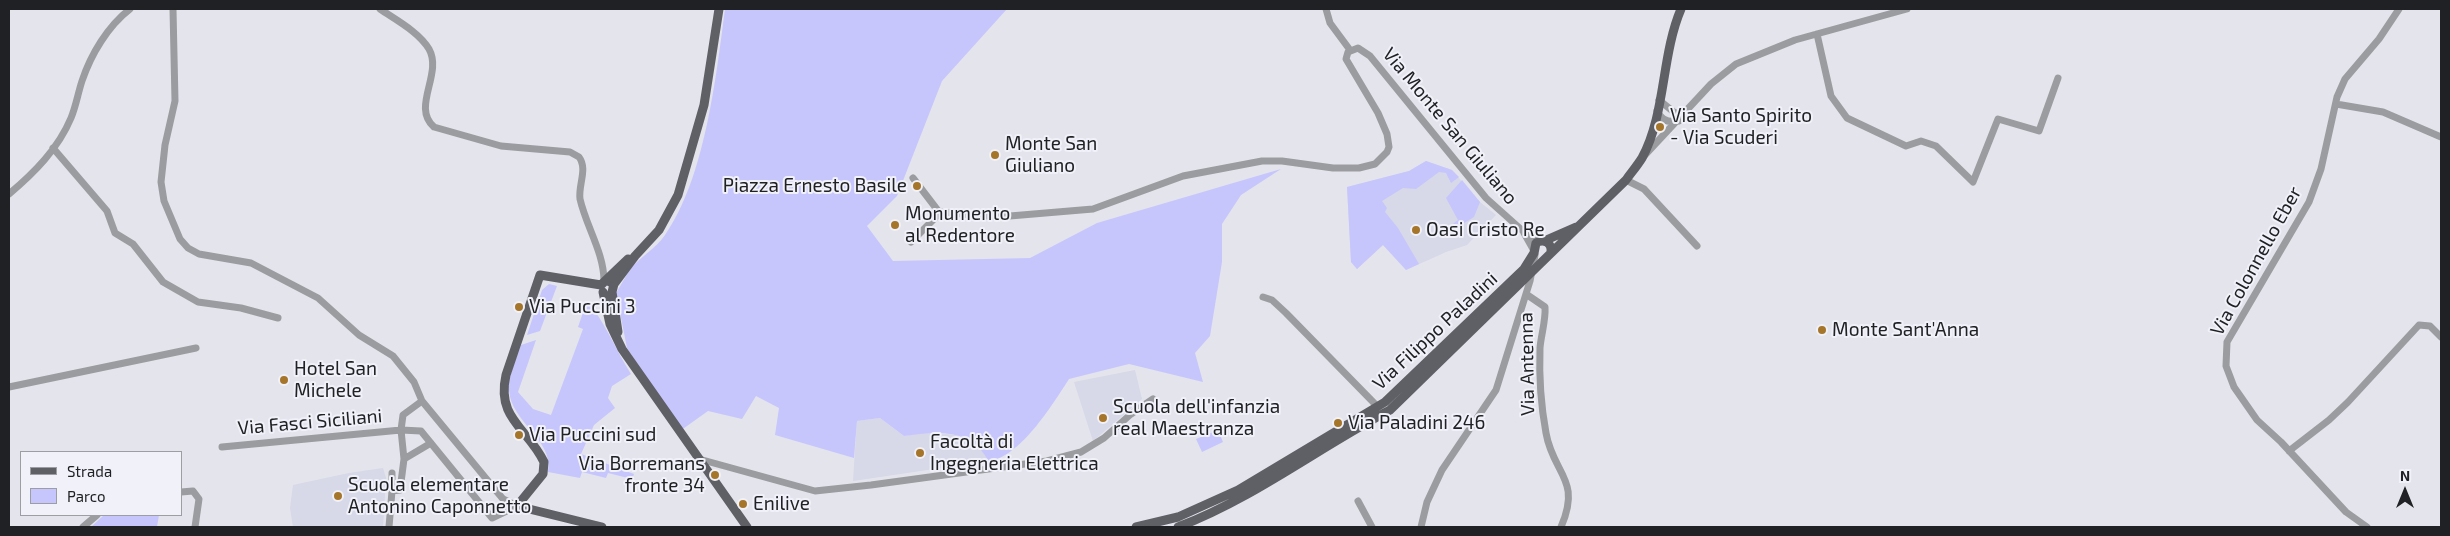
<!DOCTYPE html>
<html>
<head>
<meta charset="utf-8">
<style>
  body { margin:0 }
  #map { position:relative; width:2450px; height:536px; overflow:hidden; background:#e4e4ed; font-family:"Exo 2",sans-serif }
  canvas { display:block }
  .frame { position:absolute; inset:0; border:10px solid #202124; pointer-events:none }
  .legend { position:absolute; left:20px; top:451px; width:162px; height:65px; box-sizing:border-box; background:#f1f1fa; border:1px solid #9d9ea4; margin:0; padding:6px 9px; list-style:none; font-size:15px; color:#202124 }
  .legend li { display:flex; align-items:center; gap:10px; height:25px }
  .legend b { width:25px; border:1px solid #9d9ea4 }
  .north { position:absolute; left:2380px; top:466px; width:50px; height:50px; -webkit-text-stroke:4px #f1f1fa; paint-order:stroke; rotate:0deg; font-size:14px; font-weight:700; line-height:20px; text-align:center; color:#202124 }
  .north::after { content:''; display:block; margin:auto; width:18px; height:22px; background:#202124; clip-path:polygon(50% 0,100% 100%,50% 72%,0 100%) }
</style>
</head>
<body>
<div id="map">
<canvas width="2450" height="536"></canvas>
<div class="frame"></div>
<ul class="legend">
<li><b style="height:6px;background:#5f5f66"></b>Strada</li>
<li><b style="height:14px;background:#c6c6fd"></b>Parco</li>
</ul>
<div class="north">N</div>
</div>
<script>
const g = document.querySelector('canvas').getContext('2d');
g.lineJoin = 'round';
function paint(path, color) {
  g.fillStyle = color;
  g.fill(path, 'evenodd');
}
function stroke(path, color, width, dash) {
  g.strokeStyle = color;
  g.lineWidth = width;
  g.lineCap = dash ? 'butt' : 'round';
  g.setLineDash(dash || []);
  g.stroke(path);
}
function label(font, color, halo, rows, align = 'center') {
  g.font = font + ' "Exo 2",sans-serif';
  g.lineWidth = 4;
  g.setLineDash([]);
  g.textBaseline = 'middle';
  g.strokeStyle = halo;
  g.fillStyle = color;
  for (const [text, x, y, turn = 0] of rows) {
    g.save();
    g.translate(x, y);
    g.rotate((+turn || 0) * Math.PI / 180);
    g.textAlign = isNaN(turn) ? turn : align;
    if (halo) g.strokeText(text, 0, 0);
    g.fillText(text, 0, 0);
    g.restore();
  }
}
paint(new Path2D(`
  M1426,161L1452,170L1480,202L1496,215L1467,245L1446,252L1406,270L1383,245L1357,269L1351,262L1347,187L1409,171Z
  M1135,370L1142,399L1093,441L1074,382Z
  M880,418L904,436L927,432L955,435L973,441L982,448L988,461L853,481L857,421Z
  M383,468L386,478L383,527H293L290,508L293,485L349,473Z`), '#d7d8e8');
paint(new Path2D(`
  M725,9H1007L942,81L897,196L867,226L893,261L1030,258L1097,223L1281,169L1241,195L1222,224V262L1210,336L1195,353L1203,382L1129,364L1069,379C1053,404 1019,459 988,461C973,428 935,431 904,436L880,418L857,421L854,458L775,435L779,408L756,396L742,419L708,411L680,431L627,348L616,293C621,285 626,275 632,267C642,256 656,248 665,235C705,178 716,77 725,9Z
  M1426,161L1452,170L1459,177L1451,183L1446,173L1439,172L1416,189L1403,188L1382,201L1387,208L1385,212L1398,228L1419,264L1406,270L1383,245L1357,269L1351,262L1347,187L1409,171Z
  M1462,180L1480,202L1474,217L1451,231L1449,227L1458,220L1446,198Z
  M549,284L557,286L540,331L527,335L542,290Z
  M587,301C606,323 615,349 631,374L612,386L608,398L615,408L594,425L581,454L634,474L632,479L608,473L606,478L582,472L580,478L548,472C554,439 511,423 509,390C508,375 516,360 521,345L536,340L518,392L533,409L551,415L583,329L578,327Z
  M1218,430L1223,442L1202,452L1196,439Z
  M104,515H159L157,527H91Z`), '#c6c6fd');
stroke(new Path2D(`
  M173,9L175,101L165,145L161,182L164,201L180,239L188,248L199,254L251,263L318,298L359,335L393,356L414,382L422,401L498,493L503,499L517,506
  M380,9C396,20 419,32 429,49C443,74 411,107 434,127L501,146L570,152L579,157C588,169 578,185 580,199C586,226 604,253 604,281
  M1326,9L1330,23L1350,50
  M1817,34L1831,96L1847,118L1906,146L1921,141L1936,146L1973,182L1998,119L2039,131L2058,78
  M1659,100L1675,113H1685
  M2336,104L2383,112L2441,137
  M1657,111C1661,120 1669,123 1679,121
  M53,148L107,211L115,233L133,244L163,282L198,302L241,308L278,318
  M1644,156L1711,84L1736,64L1795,40L1907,9
  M913,178L939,212L998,217L1093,209L1183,176L1262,161H1282L1333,168H1359L1375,164L1387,152L1389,147L1387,134L1378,113L1346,59L1348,52L1358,48L1370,56L1486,198L1524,232L1541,241
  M1626,180L1644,189L1697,246
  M9,194C34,173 58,149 71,118C76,106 78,93 82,81C91,54 108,26 130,9
  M1524,233L1533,249
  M911,242L941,212
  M1526,294L1545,307C1546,320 1541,335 1540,348C1539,376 1541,406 1546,433C1553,474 1582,479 1561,527
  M1263,297L1272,300L1286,313L1377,406
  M9,387L196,348
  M222,447L401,430L403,415L422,401
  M2289,451L2329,420L2348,402L2419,325L2430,326L2441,337
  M404,459L401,430L421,431L492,518L517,506
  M699,459L815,491L871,485L1047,461L1081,452L1104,438L1131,414L1153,399
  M392,473V491
  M181,492L193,491L199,499L195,527
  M1358,501L1372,527
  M83,527L97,515
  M389,527L392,491L400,490L404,459L431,443
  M1421,527L1427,502L1442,470L1496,390L1530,281L1535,255
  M2367,527L2346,512L2281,442L2257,420L2234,387L2226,366L2227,342L2309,202L2321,169L2337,97L2345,79L2379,39L2399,9`), '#9b9c9f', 7);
stroke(new Path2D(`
  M1544,241L1576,227
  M606,280L628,259
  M614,284L635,256L659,230L678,195L704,105L719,9
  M601,285L540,275L506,375C496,419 528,428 544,462L543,474L517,506L602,527
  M601,285L606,280L614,284L612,292L618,332
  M603,292L610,324L622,349L747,527
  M1136,527L1178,517L1238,490L1385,402L1524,269L1534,253L1536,243C1544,238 1552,243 1551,252
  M1178,527C1254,498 1318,448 1390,410L1626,180C1631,173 1637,166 1642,158C1666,114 1661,56 1681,9`), '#5f5f66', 9);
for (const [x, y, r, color] of [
  [1660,127,5,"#a5752a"],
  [995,155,5,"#a5752a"],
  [917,186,5,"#a5752a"],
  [895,225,5,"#a5752a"],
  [1416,230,5,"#a5752a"],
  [519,307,5,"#a5752a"],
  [1822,330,5,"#a5752a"],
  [284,380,5,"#a5752a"],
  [1103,418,5,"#a5752a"],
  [1338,423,5,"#a5752a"],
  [519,435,5,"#a5752a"],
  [920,453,5,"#a5752a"],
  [715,475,5,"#a5752a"],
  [338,496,5,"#a5752a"],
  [743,504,5,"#a5752a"]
]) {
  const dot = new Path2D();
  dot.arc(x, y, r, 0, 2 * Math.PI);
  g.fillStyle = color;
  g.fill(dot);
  stroke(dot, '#f1f1fa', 2);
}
label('19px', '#202124', '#f1f1fa', [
  ["Via Santo Spirito",1670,116],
  ["- Via Scuderi",1670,138],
  ["Monte San",1005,144],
  ["Giuliano",1005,166],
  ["Piazza Ernesto Basile",907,186,"right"],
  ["Monumento",905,214],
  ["al Redentore",905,236],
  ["Oasi Cristo Re",1426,230],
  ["Via Puccini 3",529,307],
  ["Monte Sant'Anna",1832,330],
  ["Hotel San",294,369],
  ["Michele",294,391],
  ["Scuola dell'infanzia",1113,407],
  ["real Maestranza",1113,429],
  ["Via Paladini 246",1348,423],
  ["Via Puccini sud",529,435],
  ["Facoltà di",930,442],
  ["Ingegneria Elettrica",930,464],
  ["Via Borremans",705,464,"right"],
  ["fronte 34",705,486,"right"],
  ["Scuola elementare",348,485],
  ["Antonino Caponnetto",348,507],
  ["Enilive",753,504]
], 'left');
label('19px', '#202124', '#f1f1fa', [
  ["Via Monte San Giuliano",1450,126,50],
  ["Via Colonnello Eber",2256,261,-61],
  ["Via Filippo Paladini",1435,331,-43],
  ["Via Antenna",1527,364,-91],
  ["Via Fasci Siciliani",310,422,-5]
]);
</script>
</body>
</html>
